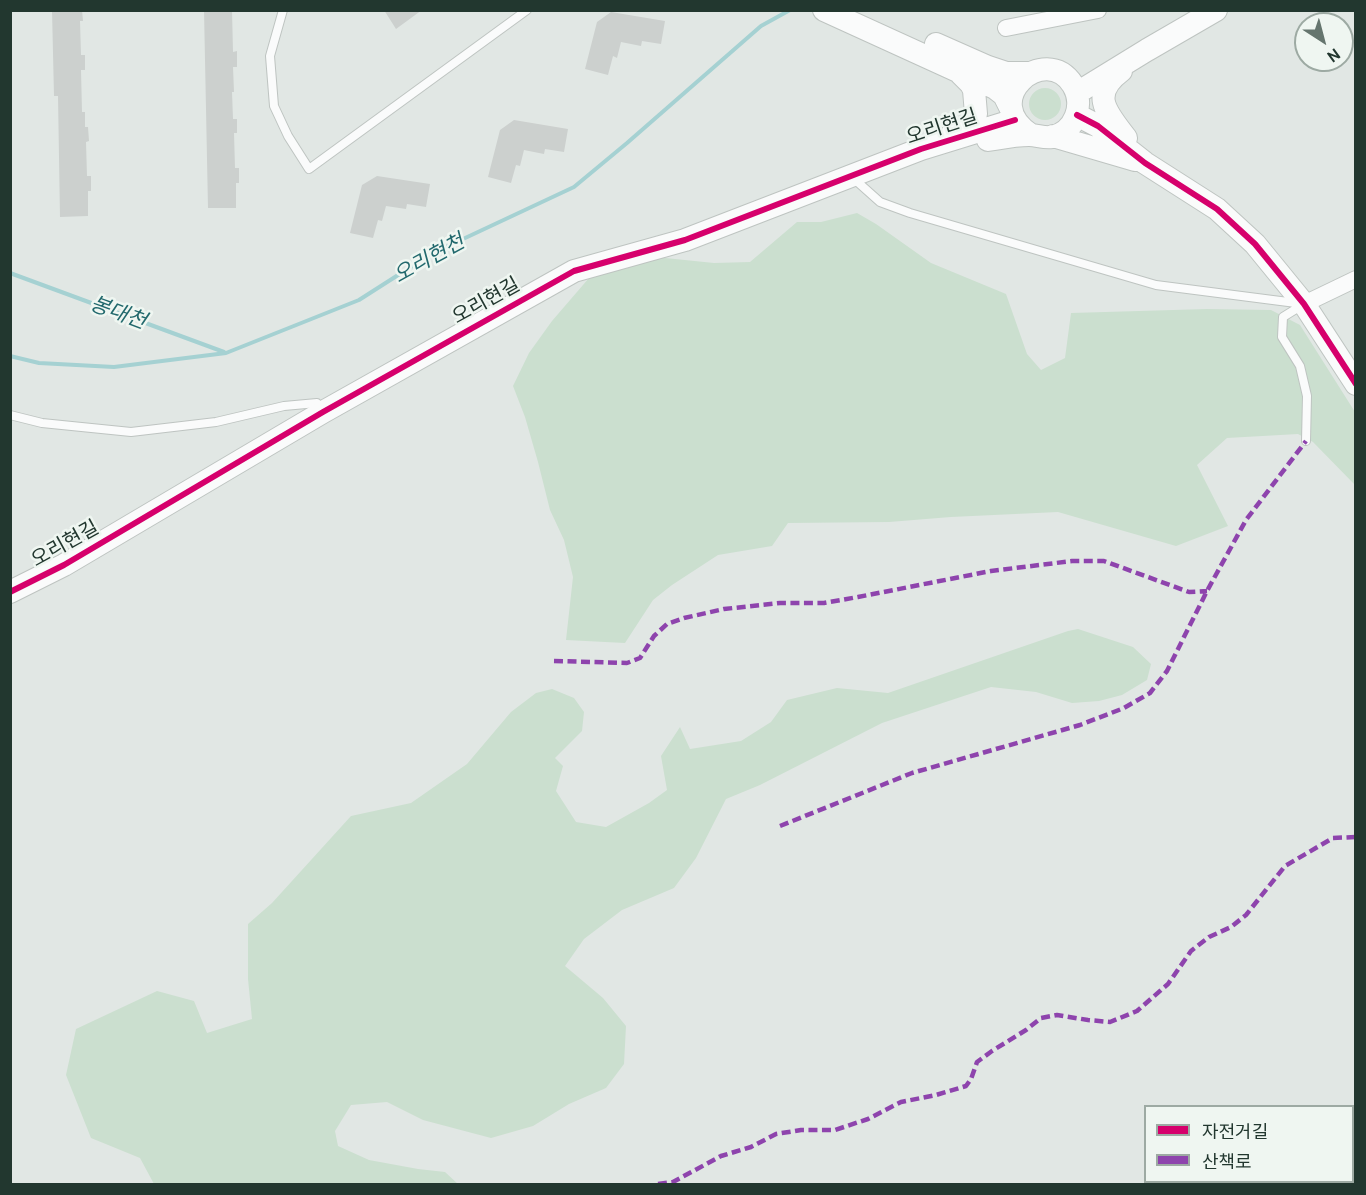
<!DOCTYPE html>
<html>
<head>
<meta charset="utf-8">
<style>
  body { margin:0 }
  #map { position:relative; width:1366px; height:1195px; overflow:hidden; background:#e1e7e4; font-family:Cabin,"Noto Sans KR",sans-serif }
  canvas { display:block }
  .frame { position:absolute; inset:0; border:12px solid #22372f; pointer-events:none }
  .legend { position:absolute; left:1144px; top:1105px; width:210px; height:78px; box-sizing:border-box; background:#eff6f1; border:2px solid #9daaa3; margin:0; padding:8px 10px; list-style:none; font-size:18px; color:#22372f }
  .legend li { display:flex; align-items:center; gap:12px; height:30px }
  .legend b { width:30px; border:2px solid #9daaa3 }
  .north { position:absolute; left:1294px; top:12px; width:60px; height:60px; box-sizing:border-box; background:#eff6f1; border:2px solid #9daaa3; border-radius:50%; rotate:144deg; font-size:16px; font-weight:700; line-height:24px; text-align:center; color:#22372f }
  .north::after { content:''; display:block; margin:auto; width:21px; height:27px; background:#65756e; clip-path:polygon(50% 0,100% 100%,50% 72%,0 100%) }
</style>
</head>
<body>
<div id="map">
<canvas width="1366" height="1195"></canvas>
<div class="frame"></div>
<ul class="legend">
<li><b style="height:8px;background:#d6006c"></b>자전거길</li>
<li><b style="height:8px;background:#8e44ad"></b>산책로</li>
</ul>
<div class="north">N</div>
</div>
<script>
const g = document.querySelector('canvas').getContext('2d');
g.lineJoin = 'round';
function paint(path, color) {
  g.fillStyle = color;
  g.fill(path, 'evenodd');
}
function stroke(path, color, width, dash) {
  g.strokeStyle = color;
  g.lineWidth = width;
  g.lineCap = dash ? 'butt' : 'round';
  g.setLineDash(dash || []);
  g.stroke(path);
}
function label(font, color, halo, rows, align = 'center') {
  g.font = font + ' Cabin,"Noto Sans KR",sans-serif';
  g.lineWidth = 5;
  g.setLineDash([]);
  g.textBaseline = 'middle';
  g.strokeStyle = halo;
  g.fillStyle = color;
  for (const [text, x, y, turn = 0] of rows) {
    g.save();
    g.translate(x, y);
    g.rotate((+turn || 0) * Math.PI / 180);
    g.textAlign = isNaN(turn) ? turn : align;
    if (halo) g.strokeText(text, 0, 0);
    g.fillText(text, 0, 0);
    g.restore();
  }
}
paint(new Path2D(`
  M1029 104a16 16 0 1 1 32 0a16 16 0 1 1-32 0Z
  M857,213L876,224L931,263L1006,294L1027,354L1041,370L1065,358L1071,313L1207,309L1271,310L1300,325L1355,412V485L1313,442L1298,434L1227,438L1197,465L1228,526L1176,546L1058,512L951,517L889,522L788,523L772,546L718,555L672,585L653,600L625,643L566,640L573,577L564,540L550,510L538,462L525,417L513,386L529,353L552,321L589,278L636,255L714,263L750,262L797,222H821Z
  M1078,629L1133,647L1151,664L1147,680L1122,695L1099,701L1072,703L1036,692L991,687L882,723L760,785L726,799L696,858L674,888L622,910L584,939L565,966L603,998L626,1026L624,1064L606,1088L569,1104L533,1126L491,1138L423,1120L387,1102L351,1105L335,1131L338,1146L369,1160L418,1169L445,1172L458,1184H154L140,1158L91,1138L66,1075L76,1029L157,991L194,1001L207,1033L252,1019L248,979V924L272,903L351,816L411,803L467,764L511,712L536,693L552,689L574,698L584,712L582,731L555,758L563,766L556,791L576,822L606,827L649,803L667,790L661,756L680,727L690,749L741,741L771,722L787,700L837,688L888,693L1068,631Z`), '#cbdfcf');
stroke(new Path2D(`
  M10,273L224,352
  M10,356L39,363L114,367L226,353L359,300L431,254L574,187L627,143L761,26L790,10`), '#a5d1d2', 4);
paint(new Path2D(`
  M52,10H82L83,21H80L81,55H85V70H81L82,112H85V127H88L89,141L86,142L87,176H91V191H88V216L60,217L58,96H54Z
  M204,10H232L233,52L237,51V67H233L234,92H232L233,119H237V133H234L235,168H239V183H236V208H208Z
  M384,10H422L396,29Z
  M611,12L665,21L661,44L642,41L641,46L621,42L617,58L613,56L608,75L585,69L597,22Z
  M514,120L568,129L564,152L545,149L544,154L524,150L520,166L516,165L511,183L488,177L500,130Z
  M377,176L430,184L426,207L407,204L406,209L386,206L382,221L378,220L373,238L350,233L362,185Z`), '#ccd0ce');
const lane = new Path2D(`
  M283,10L270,56L274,106L288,136L309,169L527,10
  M852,177L880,202L910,213L1156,285L1296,303
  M1304,304L1283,317L1282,337L1300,366L1307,396L1306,441
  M10,415L42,423L131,432L216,422L284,406L317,403L321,409`);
const street = new Path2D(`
  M1006,28L1098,10
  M1304,304L1356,279`);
const secondary = new Path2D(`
  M824,10L995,88L1004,95L1011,109
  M936,44L988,67L1006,73H1031
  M1121,71C1089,95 1107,113 1126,138
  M1077,93L1147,50L1216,10
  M1077,115L1098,126L1145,163L1217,209L1255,244L1304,304L1356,384
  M952,134L966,127L976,114L974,90L971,84L961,74
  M1053,136L1135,160
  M988,140C1001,138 1015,135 1029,135C1037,135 1043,138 1052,137C1075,132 1085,105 1073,85C1045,41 977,100 1031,135
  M10,592L64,565L323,412L574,271L685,240L921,149L1015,120`);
stroke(lane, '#bec4c1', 10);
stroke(street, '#bec4c1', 18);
stroke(secondary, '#bec4c1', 24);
stroke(lane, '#fafbfb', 8);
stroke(street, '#fafbfb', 16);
stroke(secondary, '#fafbfb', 22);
stroke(new Path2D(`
  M554,661L627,663L640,658L654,636L667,624L684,618L724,609L780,603H824L858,597L991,571L1072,561H1104L1189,592L1207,591
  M780,826L912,773L1080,725L1124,708L1150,693L1167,671L1207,591L1246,520L1306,441
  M658,1184L673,1182L721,1156L751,1147L776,1134L801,1130H835L868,1119L901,1102L936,1095L966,1086L971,1079L977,1062L992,1051L1026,1030L1041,1018L1057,1015L1088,1020L1110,1022L1137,1011L1168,984L1191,951L1209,937L1231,927L1246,915L1285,866L1333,838L1356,837`), '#8e44ad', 4.5, [9, 4.5]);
stroke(new Path2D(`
  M1077,115L1098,126L1145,163L1217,209L1255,244L1304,304L1356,384
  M10,592L64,565L323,412L574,271L685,240L921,149L1015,120`), '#d6006c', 6);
label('20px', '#22372f', '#eff6f1', [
  ["오리현길",942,127,-18],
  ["오리현길",486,301,-29],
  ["오리현길",65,544,-29]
]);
label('italic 21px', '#22696d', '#eff6f1', [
  ["오리현천",429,259,-29],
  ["봉대천",118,313,20]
]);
</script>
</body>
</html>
